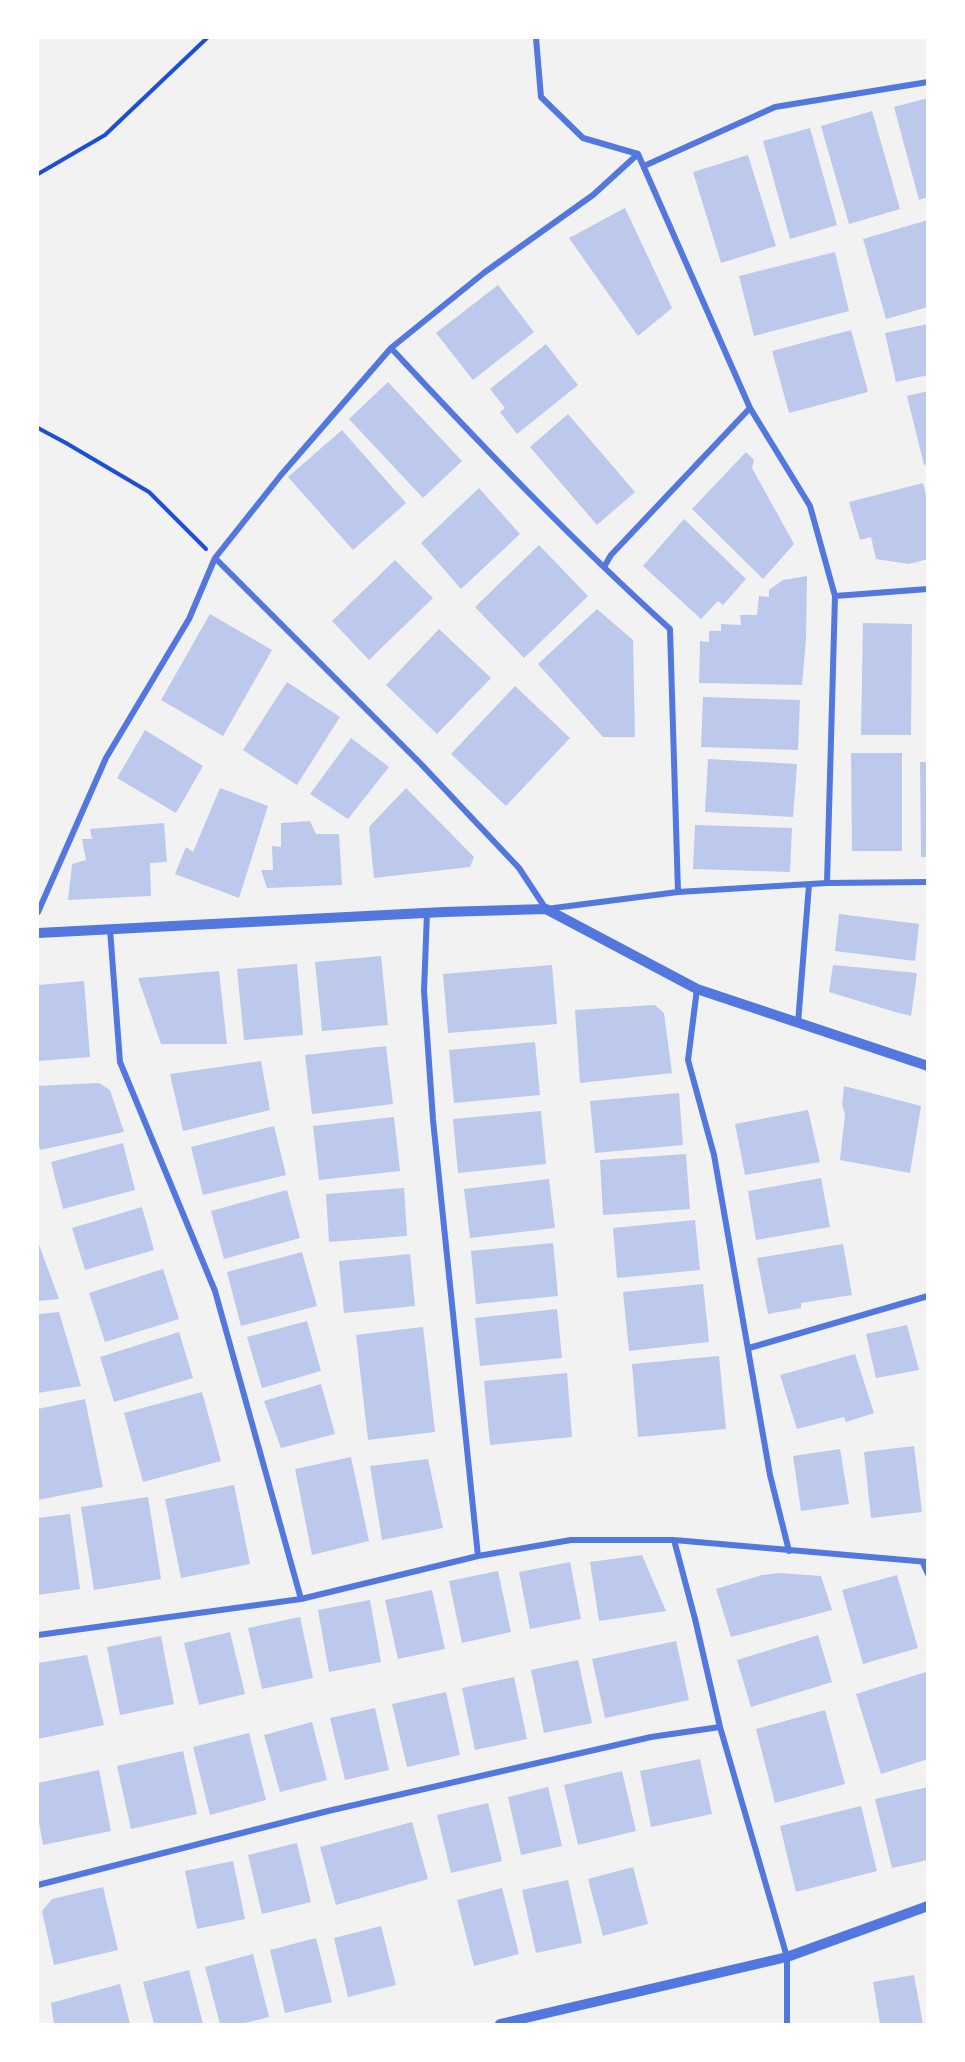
<!DOCTYPE html>
<html>
<head>
<meta charset="utf-8">
<style>
  body { margin:0 }
  #map { position:relative; width:965px; height:2062px; overflow:hidden; background:#f2f2f2; font-family:Mulish,sans-serif }
  canvas { display:block }
  .frame { position:absolute; inset:0; border:39px solid #fff; pointer-events:none }
</style>
</head>
<body>
<div id="map">
<canvas width="965" height="2062"></canvas>
<div class="frame"></div>
</div>
<script>
const g = document.querySelector('canvas').getContext('2d');
g.lineJoin = 'round';
function paint(path, color) {
  g.fillStyle = color;
  g.fill(path, 'evenodd');
}
function stroke(path, color, width, dash) {
  g.strokeStyle = color;
  g.lineWidth = width;
  g.lineCap = dash ? 'butt' : 'round';
  g.setLineDash(dash || []);
  g.stroke(path);
}
paint(new Path2D(`
  M928,98V197L919,200L894,107Z
  M872,111L900,209L849,224L821,126Z
  M810,128L837,225L790,239L763,141Z
  M748,155L776,246L721,263L693,172Z
  M625,208L672,308L638,336L569,238Z
  M928,220V307L886,319L863,239Z
  M835,252L849,311L754,336L739,276Z
  M498,285L534,332L473,380L436,333Z
  M928,324V375L896,382L885,333Z
  M851,330L868,392L789,413L772,351Z
  M546,344L578,385L517,434L500,412L505,408L490,389Z
  M388,382L462,461L423,498L349,419Z
  M928,391V464L924,465L907,396Z
  M568,414L635,492L597,525L530,447Z
  M342,430L406,503L353,550L288,477Z
  M746,452L754,460L752,468L794,544L763,579L692,509Z
  M923,483L928,503V559L909,564L876,559L871,537L860,540L849,502Z
  M479,488L520,534L461,589L421,543Z
  M684,519L746,579L723,605L718,601L701,619L643,566Z
  M539,545L588,596L524,658L475,607Z
  M395,560L433,598L369,660L332,621Z
  M807,576L806,639L802,685L699,683L700,641L709,642V631H721V624L741,625L740,615H757L759,596L769,597V590L783,580Z
  M597,609L633,640L635,737H603L538,664Z
  M210,614L272,650L223,736L161,700Z
  M863,623L912,624L911,735H861Z
  M439,629L491,678L437,734L386,685Z
  M287,682L340,717L297,785L243,750Z
  M515,686L570,738L506,806L451,754Z
  M703,697L800,700L798,750L701,747Z
  M145,730L203,766L176,813L117,778Z
  M351,738L389,767L348,819L310,794Z
  M851,753H902V851H852Z
  M708,759L797,764L793,817L705,812Z
  M920,762H928V857H921Z
  M220,788L268,806L239,898L175,874L186,847L193,852Z
  M406,788L474,857L470,867L374,878L369,827Z
  M310,821L316,834H339L342,885L267,888L261,870H273L272,846L281,847V823Z
  M164,823L167,862L150,863L151,896L68,900L72,864L86,860L82,839H92L90,829Z
  M695,825L792,828L790,872L693,869Z
  M839,914L919,924L915,961L835,951Z
  M381,956L388,1025L322,1031L315,962Z
  M297,964L303,1035L244,1040L237,969Z
  M552,965L557,1024L448,1033L443,974Z
  M833,965L917,973L911,1016L895,1012L829,992Z
  M219,971L227,1044H161L138,978Z
  M84,981L90,1057L38,1061V985Z
  M655,1005L664,1013L672,1073L580,1083L575,1010Z
  M535,1042L540,1095L454,1103L449,1050Z
  M386,1046L393,1104L312,1114L305,1055Z
  M261,1061L270,1110L183,1131L170,1074Z
  M99,1083L110,1090L124,1132L40,1150L38,1141V1086Z
  M844,1086L921,1106L910,1173L840,1160L845,1114L842,1105Z
  M679,1093L683,1145L595,1153L590,1101Z
  M808,1110L820,1162L745,1175L735,1124Z
  M541,1111L546,1164L458,1173L453,1119Z
  M394,1117L400,1171L319,1180L313,1126Z
  M274,1126L286,1175L203,1195L191,1147Z
  M123,1143L135,1190L63,1209L51,1162Z
  M686,1154L690,1209L603,1215L600,1160Z
  M821,1178L830,1227L756,1240L748,1191Z
  M549,1179L555,1228L470,1238L464,1189Z
  M404,1188L407,1236L329,1242L326,1194Z
  M287,1190L300,1238L224,1259L211,1211Z
  M142,1207L154,1250L85,1270L72,1228Z
  M695,1220L700,1270L617,1278L613,1228Z
  M38,1242L59,1299L38,1301Z
  M553,1243L558,1296L476,1304L471,1251Z
  M843,1244L852,1295L801,1303V1308L768,1314L757,1258Z
  M302,1252L317,1306L241,1326L227,1272Z
  M410,1254L415,1306L344,1313L339,1261Z
  M163,1269L179,1319L105,1342L89,1293Z
  M703,1284L709,1342L629,1351L623,1292Z
  M557,1309L562,1358L480,1366L475,1318Z
  M59,1312L81,1386L38,1393V1314Z
  M307,1321L321,1371L262,1388L247,1337Z
  M907,1325L919,1370L876,1378L866,1334Z
  M423,1327L435,1432L368,1440L356,1335Z
  M179,1332L193,1378L114,1402L100,1357Z
  M855,1354L874,1413L846,1422L844,1417L797,1429L780,1375Z
  M719,1356L726,1429L638,1437L632,1364Z
  M567,1373L572,1437L490,1445L484,1381Z
  M321,1384L335,1434L281,1448L264,1401Z
  M202,1392L221,1461L143,1482L124,1413Z
  M85,1399L103,1487L38,1500V1409Z
  M914,1446L922,1512L871,1518L864,1452Z
  M840,1449L849,1504L801,1511L793,1456Z
  M351,1457L369,1541L312,1555L295,1469Z
  M428,1459L443,1528L382,1540L370,1466Z
  M234,1485L250,1564L181,1578L165,1499Z
  M148,1497L161,1579L94,1590L81,1507Z
  M70,1514L80,1589L38,1595V1518Z
  M642,1555L666,1611L599,1621L590,1562Z
  M570,1562L581,1619L530,1629L519,1572Z
  M498,1571L511,1632L462,1643L449,1581Z
  M779,1573L821,1576L832,1610L731,1637L716,1589L762,1575Z
  M897,1575L918,1648L863,1664L842,1590Z
  M432,1590L445,1649L398,1659L385,1600Z
  M370,1600L381,1662L329,1672L318,1610Z
  M300,1617L313,1678L262,1689L248,1628Z
  M230,1632L245,1694L199,1705L184,1643Z
  M818,1635L832,1682L751,1707L737,1660Z
  M161,1636L174,1704L120,1715L107,1647Z
  M676,1641L689,1700L605,1718L592,1659Z
  M87,1655L104,1725L38,1739V1663Z
  M578,1660L592,1723L544,1733L531,1670Z
  M926,1672L928,1759L881,1774L856,1694Z
  M514,1677L527,1739L475,1750L462,1688Z
  M446,1692L460,1755L407,1767L392,1704Z
  M375,1708L389,1770L345,1780L330,1718Z
  M825,1710L845,1784L775,1803L756,1729Z
  M312,1722L327,1780L280,1792L264,1735Z
  M249,1733L266,1800L210,1815L193,1747Z
  M183,1751L197,1814L131,1829L117,1766Z
  M700,1759L712,1814L651,1827L640,1771Z
  M99,1770L111,1831L43,1845L38,1817V1783Z
  M622,1771L636,1831L578,1845L564,1785Z
  M548,1787L562,1846L521,1855L508,1797Z
  M928,1787V1860L892,1868L875,1799Z
  M488,1803L502,1861L451,1873L437,1815Z
  M861,1806L877,1871L796,1892L780,1826Z
  M412,1822L428,1879L336,1905L320,1847Z
  M297,1843L311,1902L262,1914L248,1855Z
  M233,1861L245,1919L197,1929L185,1871Z
  M633,1867L648,1924L603,1936L588,1879Z
  M568,1880L582,1943L536,1953L522,1890Z
  M103,1887L118,1950L54,1965L42,1911L52,1899Z
  M502,1888L519,1954L474,1966L457,1900Z
  M381,1926L396,1985L348,1997L334,1938Z
  M316,1938L332,2002L285,2013L270,1950Z
  M253,1954L269,2017L241,2024H220L205,1967Z
  M189,1970L203,2024H154L143,1982Z
  M914,1975L923,2024H880L873,1982Z
  M120,1984L130,2024H54L51,2003Z`), '#bdc9ec');
stroke(new Path2D(`
  M38,174L105,135L207,38
  M38,428L66,443L149,492L206,549`), '#1d4ed8', 4);
stroke(new Path2D(`
  M536,38L541,97L583,138L638,154L750,408L810,506L835,596L827,883
  M644,166L775,107L928,82
  M391,348C481,445 572,540 670,629L678,892
  M215,558L421,764L519,868L546,909L678,892L827,883L928,882
  M604,567L611,555L750,408
  M835,596L928,589
  M38,912L106,758L189,619L215,558L281,475L391,348L485,272L593,195L638,154
  M427,913L424,991L433,1120L478,1556
  M110,929L120,1062L215,1291L301,1599
  M697,989L688,1060L714,1155L770,1475L789,1551
  M798,1023L809,885
  M749,1348L928,1296
  M674,1540L695,1619L720,1727L787,1957V2024
  M923,1563L928,1574
  M38,1635L301,1599L478,1556L571,1540H674L928,1562
  M38,1885L328,1811L651,1737L720,1727`), '#5277de', 6);
stroke(new Path2D(`
  M38,933L444,912L546,909L697,989L928,1066
  M500,2024L787,1957L928,1906`), '#5277de', 10);
</script>
</body>
</html>
